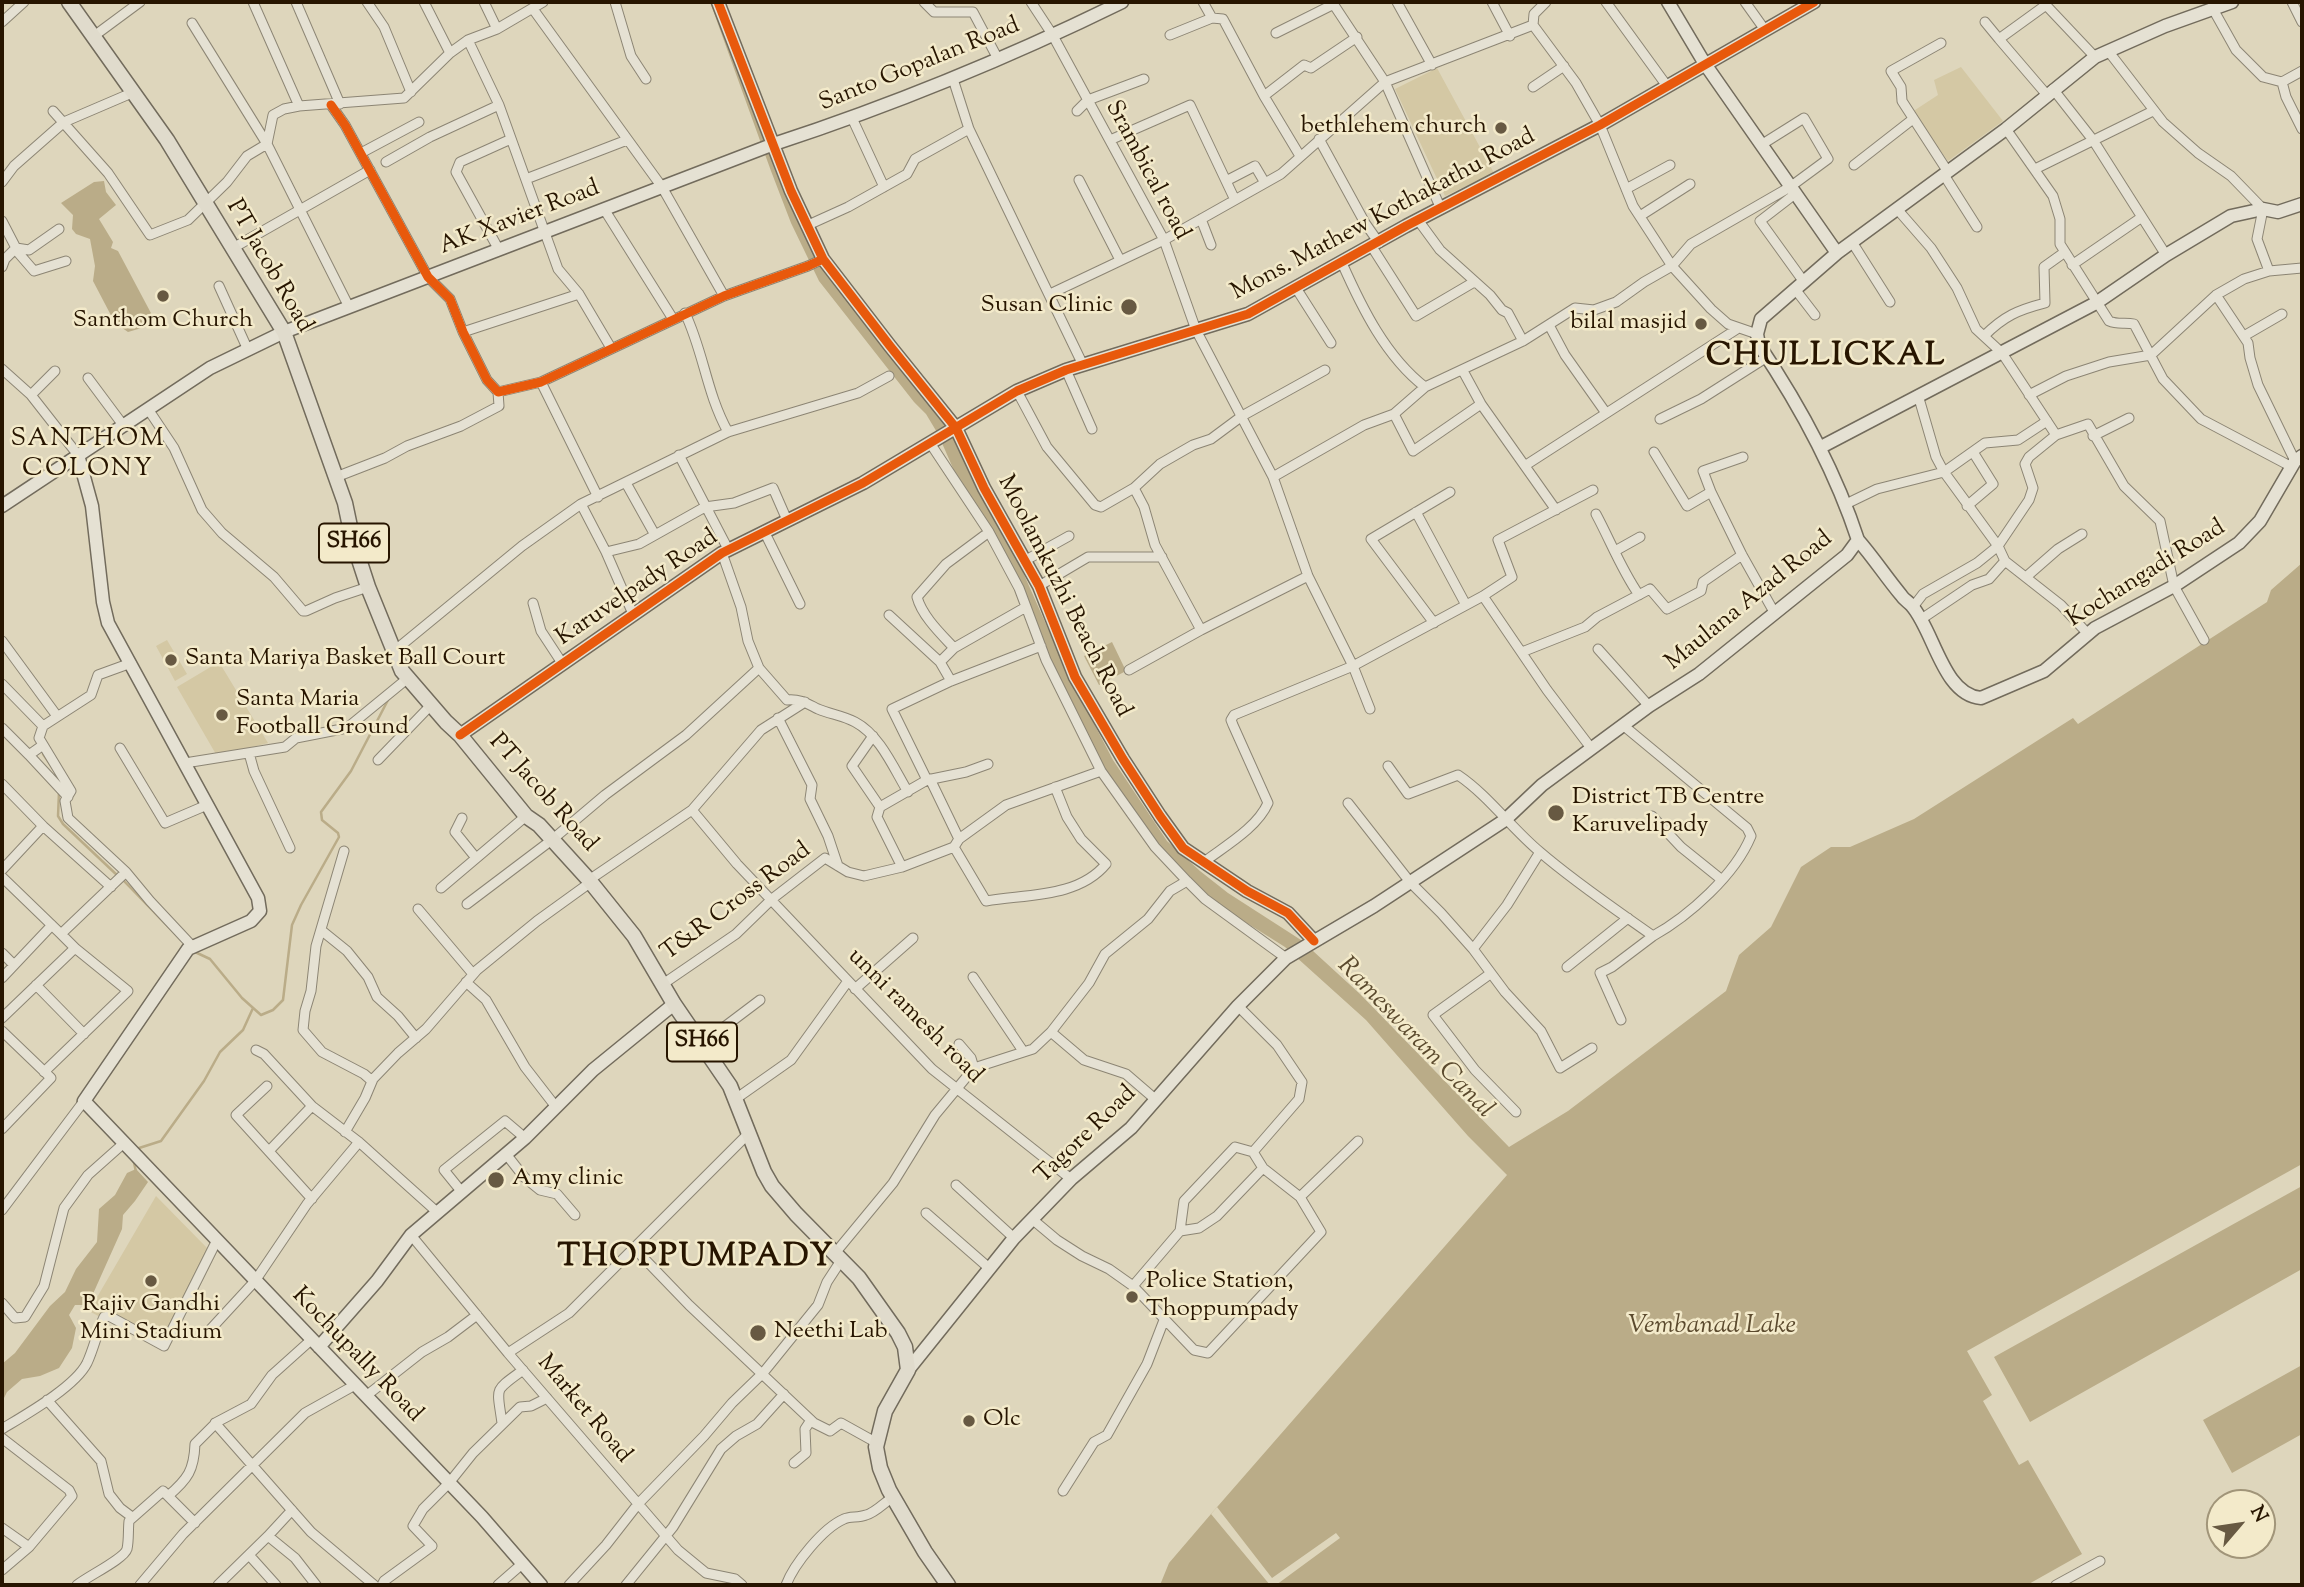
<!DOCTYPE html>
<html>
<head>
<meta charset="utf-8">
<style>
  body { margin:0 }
  #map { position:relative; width:2304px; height:1587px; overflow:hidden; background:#ded6bc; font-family:"Sorts Mill Goudy",serif }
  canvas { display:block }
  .frame { position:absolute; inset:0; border:4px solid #271500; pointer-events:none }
  .north { position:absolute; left:2206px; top:1489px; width:70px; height:70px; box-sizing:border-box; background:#f3eaca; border:2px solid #a19579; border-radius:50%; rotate:61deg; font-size:19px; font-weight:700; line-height:28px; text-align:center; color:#271500 }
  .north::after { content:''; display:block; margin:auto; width:24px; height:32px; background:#675942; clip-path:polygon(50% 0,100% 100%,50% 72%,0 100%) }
</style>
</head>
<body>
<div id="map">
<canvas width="2304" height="1587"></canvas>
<div class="frame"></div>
<div class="north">N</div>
</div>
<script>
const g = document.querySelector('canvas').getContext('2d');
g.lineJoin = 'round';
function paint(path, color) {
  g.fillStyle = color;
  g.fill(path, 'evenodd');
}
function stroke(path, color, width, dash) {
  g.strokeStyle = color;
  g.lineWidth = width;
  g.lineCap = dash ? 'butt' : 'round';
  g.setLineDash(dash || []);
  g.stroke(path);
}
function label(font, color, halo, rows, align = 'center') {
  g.font = font + ' "Sorts Mill Goudy",serif';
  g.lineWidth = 5;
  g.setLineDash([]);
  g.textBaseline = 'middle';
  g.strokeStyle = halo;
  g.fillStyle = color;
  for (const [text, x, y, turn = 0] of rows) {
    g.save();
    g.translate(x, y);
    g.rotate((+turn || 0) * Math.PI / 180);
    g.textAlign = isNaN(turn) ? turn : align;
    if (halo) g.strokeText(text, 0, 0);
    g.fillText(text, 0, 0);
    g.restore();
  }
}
paint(new Path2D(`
  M1961,67L2003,121L1948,161L1912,112L1938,95L1934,80Z
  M1437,68L1494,173L1445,196L1395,89Z
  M167,640L187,674L175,681L156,646Z
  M219,662L268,743L217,756L177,687Z
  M156,1196L210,1251L163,1351L89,1311Z`), '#d4c8a4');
paint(new Path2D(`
  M710,2H713L819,261L842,295L949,428L971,477L1018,561L1068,674L1113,760L1167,841L1200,871L1228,893L1301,940L1360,994L1509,1147L1568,1111L1726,991L1739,955L1771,927L1801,867L1831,847H1850L1914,819L2073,718L2078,724L2267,602L2271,590L2302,563V1164L1967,1351L1992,1395L1983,1401L2019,1465L2028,1460L2082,1554L2027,1585H1160L1169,1563L1211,1514L1507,1175L1468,1136L1366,1020L1285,947L1207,898L1159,847L1103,767L1066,695L1010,564L956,475L938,434L926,414L914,402L819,281L791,223L771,171Z
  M104,181L106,192L116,205L99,219L113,242L111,248L118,251L152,315L145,327L128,332L115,323L93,281L95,266L90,239L76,234L72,229L73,215L61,203L94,182Z
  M1112,642L1126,671L1099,685L1084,656Z
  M136,1169L148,1182L135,1201L123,1215L122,1229L88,1305H75L69,1315L76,1328L72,1348L59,1368L40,1376L22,1379L7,1392L2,1402V1364L15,1353L50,1306L65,1292L76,1269L97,1242L99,1209L115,1195L127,1173Z
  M2302,1186V1269L2030,1422L1994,1357Z
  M2302,1365V1434L2232,1473L2203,1420Z`), '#baac88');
paint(new Path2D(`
  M1217,1507L1272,1578L1336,1533L1340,1538L1276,1585H1270L1211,1514Z`), '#ded6bc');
stroke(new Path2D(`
  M43,754L52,767
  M59,792L58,816L63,824L118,876
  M123,880L182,941
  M195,952L210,959L242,998L261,1015L273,1010L283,1000L292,925L301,905L339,837L338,833L322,820L321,812L351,771L388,700
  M136,1149L161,1141L204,1081L220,1052L243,1030L253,1008
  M133,1158L136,1172`), '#baac88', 2.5);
const street = new Path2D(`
  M253,2L299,106
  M296,2L340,104
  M367,2L384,27L411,92
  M424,2L450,53
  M484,2L497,29
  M615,2L631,56L646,79
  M924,2L934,12H973L998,59
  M1031,2L1052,34L1164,240L1196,330L1273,477L1308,576L1353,666L1370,709
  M1203,2L1212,18L1223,19L1264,96L1300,156
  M1332,2L1385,82L1441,209
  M1397,2L1432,65
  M1492,2L1510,36
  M1546,2L1534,14L1533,25L1576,83L1600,125L1633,206L1672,266L1711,309L1728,324L1757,334
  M1606,2L1667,86
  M1745,2L1765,30
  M2043,2L2095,57
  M2292,2L2302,22
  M533,9L662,187L724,296
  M2213,9L2236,50L2263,77L2282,82L2302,71
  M2,22L24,2
  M1985,22L1999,39L2046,5
  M192,23L267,144L349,307
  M1276,33L1334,4
  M1170,35L1212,18
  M94,36L140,2
  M1999,39L2047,95
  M468,40L499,105L558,269L579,294L611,348
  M1941,43L1891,71L1901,87L1902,101L1948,172
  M2109,52L2163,122L2198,153L2231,176L2263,209L2257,239L2269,271
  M953,79L969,129L1083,365
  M2282,82L2286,97L2302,129
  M1533,87L1564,66
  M2053,89L2093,140L2166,255
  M1264,96L1304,65L1311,68L1357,37
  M331,105L345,125L428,277L450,299L463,332L487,380L498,392L541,382L724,296L808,266L823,259
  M53,111L108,173L150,235L188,220L227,182L247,156L267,144L273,115L284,109L299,106L404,98L450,53L468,40L497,29L543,2
  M1077,111L1088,100L1144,79
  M852,118L884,187
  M2006,129L2053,196L2060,219V244L2109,321C2118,325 2125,322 2134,324L2163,379L2201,419L2292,467
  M1319,139L1365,223L1379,243
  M1110,140L1190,105L1235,200
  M361,153L419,122
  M386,162L430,137L499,105
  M1854,165L1913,119
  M2035,169L2153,111
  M1944,175L1977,227
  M526,179L627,140
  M1079,180L1120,260
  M1226,181L1255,166L1265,183
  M2,182L14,166L64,122L134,92
  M1626,189L1670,165
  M1795,194L1760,221L1804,282
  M604,209L673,319
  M1897,209L1931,248L1957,288L1976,329L2002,353L2056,435L2029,457L2025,464L2033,488L2029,500L1998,546L1977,563L1923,594L1913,607
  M1640,216L1690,184
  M1201,219L1211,245
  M1418,220L1440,250L1490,295L1502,310L1508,313L1523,341
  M2,221L16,248L29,250L59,229
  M806,226L848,207L907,174L915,159L969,129
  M1852,242L1890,302
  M1372,247L1416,316L1474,282
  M16,248L15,249L34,271L66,261
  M233,248L370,170
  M499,250L456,172L460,162L511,139
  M1342,263C1362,308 1386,357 1425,387
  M2072,265L2142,217
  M2,267L5,259L15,249
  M219,286L248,350
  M1296,288L1331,343
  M1795,289L1815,315
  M1050,294L1164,240L1281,174L1385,82L1533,25
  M2216,295L2248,343L2250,358L2258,385L2295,461
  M685,313C704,353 706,392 728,432
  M1549,325L1565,355L1606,413
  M463,332L579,294
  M1984,336C2004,316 2018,310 2045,303L2044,267L2065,252
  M2244,336L2282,314
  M2,369L31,395L78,455
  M1066,370L1092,429
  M1463,371L1481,404L1556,510
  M88,378L123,425
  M541,382L598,497
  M1017,391L1047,447L1095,505L1101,507L1134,488
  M31,395L55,371
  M1918,395L1936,457L1944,472L1998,546L2005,561L2061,605L2088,634
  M2029,395L2066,376L2109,362L2151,355L2216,295L2244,279L2269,271L2302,268
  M148,409L174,448L202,510L222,533L274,577L303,611H306L335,598L368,587
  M1394,414L1413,451L1481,404
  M1660,419L1701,399L1767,357
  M2056,435L2088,424L2124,486L2160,521L2174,586L2204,640
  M2093,436L2129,418
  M930,443L989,532L1019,588L1046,660L1101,771L1155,847L1187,881L1205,899L1286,958
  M1654,452L1687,506L1711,492L1742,555L1774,612
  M679,455L728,549
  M1526,465L1737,329
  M336,477L385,458L407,446L461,426L499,406L498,392
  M1273,477L1364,425L1394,414L1425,387L1523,341L1575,308L1594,310L1616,302L1644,282L1672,266L1691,244L1790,187L1828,159L1804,118L1761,145
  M626,483L655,535
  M1711,492L1703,471L1743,457
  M581,504L606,552L633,614
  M1846,504L1877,489L1944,472L1985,443L2018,440L2047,421
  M1967,506L1993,484L1973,452
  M1416,512L1466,605
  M1596,514C1611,542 1621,569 1639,595
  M764,531L800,604
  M1615,551L1640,537
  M606,552L639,544L705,507L734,503L773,488L787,520
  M1026,560L1069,536
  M2026,577L2058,549L2082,534
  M1039,586L1088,557H1162
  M1483,596L1547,690L1591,748
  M533,603L541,631L562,663
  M889,615L940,662L951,681
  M1920,620L1972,585L1989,579L2005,561
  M1434,623L1371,539L1450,492
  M1201,630L1155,545L1144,507L1134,488L1160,464L1193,445L1211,439L1242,416L1325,370
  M2,641L57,716
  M954,648C941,634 922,616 917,597L946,564L989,532
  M1598,649L1649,706
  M393,652L522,546L581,504L728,432L858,393L889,376
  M1522,652L1585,627L1597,617L1650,589L1667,609L1701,591L1703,582L1742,555
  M940,662L954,648L1026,607
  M131,663L98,675L91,695L43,726L39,738L71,791L65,801L68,818L126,872L150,901L193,947
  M759,668L787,700C801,699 806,703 818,709C830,714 844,716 855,722C880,735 894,769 908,792
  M1129,670L1201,630L1308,576
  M2,684L43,726
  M778,718L812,785L810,799L828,836L838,866
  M2,728L29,755L43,745
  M873,736L852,766L880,807
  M120,748L165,823L207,805
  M249,753L254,771L290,848
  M29,755L68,797
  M378,760L432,704
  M185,763L285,747L296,738L347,728L408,678
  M1388,766L1408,794L1458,775C1489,796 1511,828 1540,852C1576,883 1615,909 1653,936C1689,916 1735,875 1751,836L1747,828L1624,726
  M930,779L959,839
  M927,780L892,709L951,681L1041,646
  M2,784L43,826L2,870
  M1348,803L1410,882L1441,913L1473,949L1505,992L1541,1031L1560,1068L1592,1048
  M692,810L737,864L932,1069L1071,1179
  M1652,816L1681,847L1722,880
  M462,818L455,832L476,858
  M43,826L111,887
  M954,847L986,901C1026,894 1078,898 1106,864L1081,839L1067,817L1055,787
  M344,851L316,946L311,991L305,1011L303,1030L322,1052L364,1074L372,1081
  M1204,862C1225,846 1257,828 1268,803L1233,725L1231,720L1234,715L1353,666L1483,596L1512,577L1498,540L1593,490
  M902,867L877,817L880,807L927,780L966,772L988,764
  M2,877L61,934
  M589,880L692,810L761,730L805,702
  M441,888L526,816
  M467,904L553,839L605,795L686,735L759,668L748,641L741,607L722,553
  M418,909L473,974
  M321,930L347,951L368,977L377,997L398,1016L416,1038
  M1473,949L1507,905L1540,852
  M2,953L14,965
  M1567,967L1628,918
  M1490,974L1433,1015L1475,1070L1516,1112
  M973,977L1023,1051
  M2,978L52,925
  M466,982L486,1000L525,1067L556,1107
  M663,984L736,934L772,899L825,858L848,872L864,876L902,867L954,847L959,839L1006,805L1101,771
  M36,985L84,1034
  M855,989L913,938
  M2,1018L75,948L61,934L126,872
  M1621,1020L1600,973L1612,967L1653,936
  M2,1031L51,1078L2,1129
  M1051,1032L1084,1060L1126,1074L1155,1099
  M703,1043L760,1000
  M959,1044L971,1058L974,1068
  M256,1050L264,1054L312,1106L359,1142L437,1212
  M44,1072L128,991L75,948
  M267,1086L236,1115L312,1199
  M737,1098L791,1060L848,981
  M345,1132L365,1098L373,1079L398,1053L426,1029L477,970L537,921L591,882
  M269,1151L312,1106
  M506,1154L524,1177L540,1190L557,1194L575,1215
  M956,1185L1014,1238
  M461,1191L444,1170L505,1121L525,1138
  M1300,1197L1358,1141
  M2,1210L84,1101
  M926,1213L989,1268
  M1032,1219L1057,1240L1082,1256L1109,1269L1133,1286L1194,1350L1208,1353L1321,1232L1300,1197L1263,1168L1253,1152L1299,1099L1302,1082L1277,1045L1238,1006
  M1180,1231L1184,1201L1235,1147L1253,1152
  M411,1235L508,1353L678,1550L706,1573L735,1579L742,1585
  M635,1249L689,1305L814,1423L830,1431L841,1423L877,1443
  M836,1252L893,1183L935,1115L974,1068L1033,1049L1051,1032L1089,983L1105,954L1148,919L1170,891L1187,881
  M1133,1286L1180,1231L1199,1228L1217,1216L1263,1168
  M2,1303L15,1318L25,1317L44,1286L64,1208L88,1175L124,1143
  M208,1332L255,1281L307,1204L359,1142
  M508,1353L569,1313L750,1132
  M366,1396L422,1352L448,1337L477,1315
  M47,1400L101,1461L109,1494L120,1508L132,1517
  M215,1423L311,1532L374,1585
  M502,1423C497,1386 493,1392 523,1370
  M2,1429C25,1415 75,1387 87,1363C94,1348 97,1332 104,1317L109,1316L164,1346L217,1240
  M2,1438L69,1490L72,1496L29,1547L2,1528
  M794,1463L806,1453L805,1429L811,1420
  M1063,1491L1094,1442L1107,1435L1147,1364L1164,1320
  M168,1496C188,1479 194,1470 195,1444L217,1422L251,1404L272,1375L311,1340
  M292,1510L268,1536L295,1558L316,1585
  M249,1555L276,1585
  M2,1570L29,1547
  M77,1585C88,1576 124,1559 127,1549C129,1540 128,1530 129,1521L163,1491L195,1523
  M140,1585L183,1534L305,1413L355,1385
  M218,1585L268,1536
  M382,1585L384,1581L432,1546L413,1526L423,1509L449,1483L473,1453L520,1407L531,1406L547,1398
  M498,1585L522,1564
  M569,1585L606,1545L638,1504L704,1436L732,1403L763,1373L818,1305L827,1282L842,1259
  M626,1585L673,1527L721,1449L736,1436L757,1424L784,1394
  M786,1585C794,1564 823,1528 844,1519C850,1516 858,1518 866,1515C875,1513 885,1502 893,1497
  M2056,1585L2100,1561`);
const secondary = new Path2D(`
  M718,2L791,191L823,259L890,346L956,428L984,488L1039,586L1075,677L1123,759L1160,816L1183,848L1247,891L1288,913L1314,941
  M1668,2L1705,64L1837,253
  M1821,447L2096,303L2166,255L2231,216L2263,209L2278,212L2302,204
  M78,455L92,506L103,602L108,623L258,898L260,911L251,921L188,949L84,1101L482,1517L541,1585
  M2,506L210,368L284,332L774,144C893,105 1010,57 1122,2
  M1858,540C1873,557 1886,577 1901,595C1904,600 1909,602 1912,606C1934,631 1943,695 1981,698L2044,671L2095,628L2174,586L2239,543L2260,521L2295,461L2302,456
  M460,735L722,553L863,483L1017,391L1066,370L1248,314L1406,226L1600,125L1814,2
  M319,1347L377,1281L411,1235L525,1138L593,1070L674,1004
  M908,1370L1014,1238L1071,1179L1131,1128L1238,1006L1286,958L1374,906L1505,820L1542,785L1649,706L1699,674L1847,555L1858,540C1835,470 1800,406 1759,345L1757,334L1761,319L1837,253L2006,129L2095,57L2165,26L2232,2`);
const primary = new Path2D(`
  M69,2L167,140L284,332L345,503L353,541L368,587L402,671L446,722L460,735L526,816L539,825L589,880L634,936L674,1004L730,1086L764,1172L772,1186L796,1214L859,1278L898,1333L905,1347L908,1370L885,1411L876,1447L880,1468L889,1490L925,1552L948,1585`);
stroke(street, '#8c8574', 11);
stroke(secondary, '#726b5c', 15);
stroke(primary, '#726b5c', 17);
stroke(street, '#e5e1d3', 9);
stroke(secondary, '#e5e1d3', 12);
stroke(primary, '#e0dbcc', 14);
stroke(new Path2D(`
  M718,2L791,191L823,259L890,346L956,428L984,488L1039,586L1075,677L1123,759L1160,816L1183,848L1247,891L1288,913L1314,941
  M331,105L345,125L428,277L450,299L463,332L487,380L498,392L541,382L724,296L808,266L823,259
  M460,735L722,553L863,483L1017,391L1066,370L1248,314L1406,226L1600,125L1814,2`), '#e8590c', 9);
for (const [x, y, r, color] of [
  [1501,128,7,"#675942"],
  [163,296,7,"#675942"],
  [1129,307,9,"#675942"],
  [1701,324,7,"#675942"],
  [171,660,7,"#675942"],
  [222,715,7,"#675942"],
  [1556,813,9,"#675942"],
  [496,1180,9,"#675942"],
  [151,1281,7,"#675942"],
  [1132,1297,7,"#675942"],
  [758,1333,9,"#675942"],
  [969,1421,7,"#675942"]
]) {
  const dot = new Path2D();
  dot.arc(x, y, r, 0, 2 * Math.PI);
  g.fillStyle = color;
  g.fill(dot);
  stroke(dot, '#f3eaca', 2.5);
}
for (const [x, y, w] of [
  [354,543,70],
  [702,1042,70]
]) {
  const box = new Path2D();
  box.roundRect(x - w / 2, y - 19.5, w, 39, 5);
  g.fillStyle = '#f3eaca';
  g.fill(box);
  stroke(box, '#271500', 2);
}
label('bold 23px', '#271500', null, [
  ["SH66",354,543],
  ["SH66",702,1042]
]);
label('24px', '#271500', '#f3eaca', [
  ["Santo Gopalan Road",920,66,-22],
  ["Srambical road",1146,171,62],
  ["Mons. Mathew Kothakathu Road",1384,216,-28],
  ["AK Xavier Road",520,219,-21],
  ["PT Jacob Road",268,267,60],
  ["Kochangadi Road",2147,575,-32],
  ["Karuvelpady Road",638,589,-34],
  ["Moolamkuzhi Beach Road",1063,597,63],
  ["Maulana Azad Road",1750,602,-39],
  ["PT Jacob Road",542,794,48],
  ["T&R Cross Road",737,903,-37],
  ["unni ramesh road",914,1017,45],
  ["Tagore Road",1087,1136,-44],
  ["Kochupally Road",356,1356,46],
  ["Market Road",583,1410,50]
]);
label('24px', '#271500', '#f3eaca', [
  ["bethlehem church",1487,128,"right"],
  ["Susan Clinic",1113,307,"right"],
  ["Santhom Church",163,322,"center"],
  ["bilal masjid",1687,324,"right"],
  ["Santa Mariya Basket Ball Court",185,660],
  ["Santa Maria",236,701],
  ["Football Ground",236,729],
  ["District TB Centre",1572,799],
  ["Karuvelipady",1572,827],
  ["Amy clinic",512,1180],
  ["Police Station,",1146,1283],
  ["Thoppumpady",1146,1311],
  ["Rajiv Gandhi",151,1306,"center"],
  ["Mini Stadium",151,1334,"center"],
  ["Neethi Lab",774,1333],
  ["Olc",983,1421]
], 'left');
g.letterSpacing = '2px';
label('26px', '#271500', '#f3eaca', [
  ["SANTHOM",88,441],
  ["COLONY",88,471]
]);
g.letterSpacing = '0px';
label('italic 26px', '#5b4a2e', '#f3eaca', [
  ["Rameswaram Canal",1414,1039,46],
  ["Vembanad Lake",1712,1328]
]);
g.letterSpacing = '2px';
label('bold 32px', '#271500', '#f3eaca', [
  ["CHULLICKAL",1826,359],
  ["THOPPUMPADY",696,1260]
]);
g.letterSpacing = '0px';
</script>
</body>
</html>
